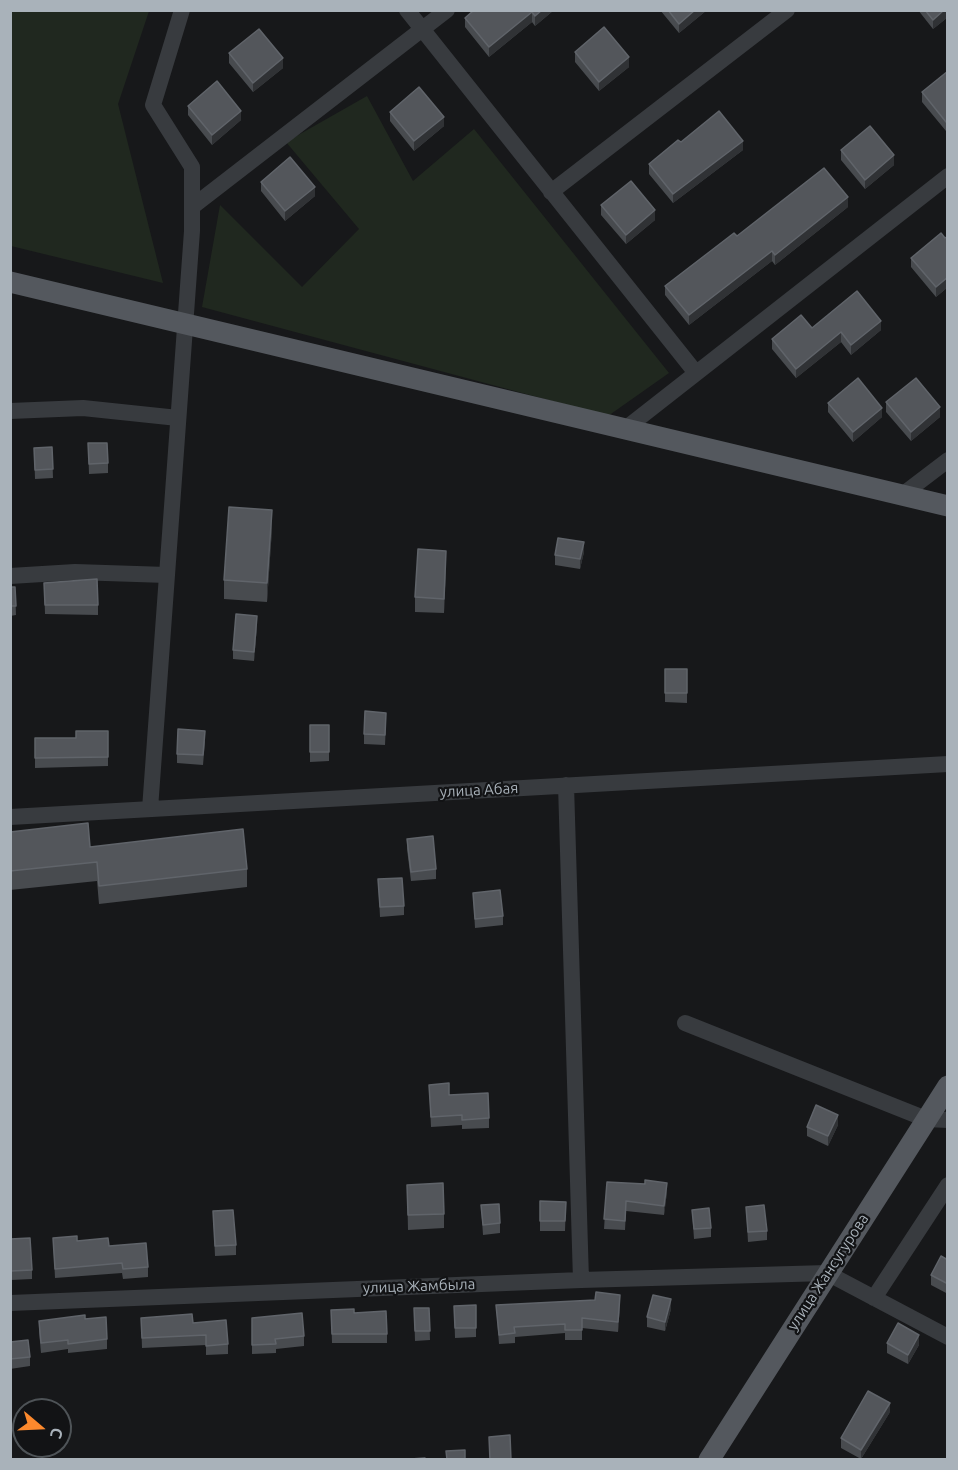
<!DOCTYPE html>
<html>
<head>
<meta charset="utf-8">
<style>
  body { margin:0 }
  #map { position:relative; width:958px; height:1470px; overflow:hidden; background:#17181a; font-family:Ubuntu,sans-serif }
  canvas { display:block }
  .frame { position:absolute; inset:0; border:12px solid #a9b2ba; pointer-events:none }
  .north { position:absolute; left:12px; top:1398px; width:60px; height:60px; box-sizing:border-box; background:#121315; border:2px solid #4e5357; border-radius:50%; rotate:109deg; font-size:16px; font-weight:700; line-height:24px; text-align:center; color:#a9b2ba }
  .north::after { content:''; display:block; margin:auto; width:21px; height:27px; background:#fc892d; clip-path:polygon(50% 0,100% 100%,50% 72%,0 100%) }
</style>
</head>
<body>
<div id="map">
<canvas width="958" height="1470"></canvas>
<div class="frame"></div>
<div class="north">С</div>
</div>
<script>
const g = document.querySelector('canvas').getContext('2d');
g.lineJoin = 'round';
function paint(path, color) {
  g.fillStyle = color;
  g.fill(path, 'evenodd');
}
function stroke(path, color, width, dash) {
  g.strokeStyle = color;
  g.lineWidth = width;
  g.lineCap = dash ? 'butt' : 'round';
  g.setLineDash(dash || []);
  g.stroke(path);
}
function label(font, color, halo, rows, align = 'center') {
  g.font = font + ' Ubuntu,sans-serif';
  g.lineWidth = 4.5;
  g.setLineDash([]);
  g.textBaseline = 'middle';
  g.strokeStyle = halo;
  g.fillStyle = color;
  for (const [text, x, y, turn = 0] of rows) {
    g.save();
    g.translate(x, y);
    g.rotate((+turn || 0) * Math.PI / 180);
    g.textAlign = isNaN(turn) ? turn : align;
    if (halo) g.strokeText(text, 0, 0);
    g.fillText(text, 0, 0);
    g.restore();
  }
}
paint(new Path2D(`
  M11,10L149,11L118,104L163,283L11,246Z
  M367,96L413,181L474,129L669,373L608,416L202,307L220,205L302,287L359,229L286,142Z`), '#20281f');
stroke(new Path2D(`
  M407,10L696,373
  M551,192L787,10
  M192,207L447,10
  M10,411L83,408L178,418
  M625,429L948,176
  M902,495L948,460
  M10,576L75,572L167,575
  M566,785L581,1280
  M150,809L192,231V167L153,105L182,10
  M10,817L948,764
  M685,1023L926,1119L948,1120
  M874,1298L948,1185
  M10,1303L581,1280L827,1273L948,1337`), '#383b3f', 16);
stroke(new Path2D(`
  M10,282L948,506
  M709,1460L948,1086`), '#54585e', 21);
paint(new Path2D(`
  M474,10H554L535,26L532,22L489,57L465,27V18Z
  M660,10H707L679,33Z
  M918,10H948V17L933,29Z
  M575,52L629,67L599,91L575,62Z
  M229,53L283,68L253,92L229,63Z
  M948,71V130L946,131L922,102V92Z
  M188,106L241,120L212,145L188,115Z
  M390,112L444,126L414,151L390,121Z
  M743,150L673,203L649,174V164Z
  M841,150L894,165L865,189L841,160Z
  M261,182L315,196L285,221L261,191Z
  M601,205L655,220L626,244L601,215Z
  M848,207L775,265L772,261L689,325L665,295V286L737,236Z
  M948,236V287L936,297L911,267V258Z
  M812,328L881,330L851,355L841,342L796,378L772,349V339Z
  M886,402L940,417L911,441L886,412Z
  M828,403L882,417L853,442L828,412Z
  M88,443L108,463V473L89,474Z
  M52,447L53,478L35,479L34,448Z
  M272,529L267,602L224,599V580Z
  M584,552L580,569L555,565V555Z
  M446,565L444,613L415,612V597Z
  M44,583L98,605V615L45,614Z
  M10,587H15L16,615L10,616Z
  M257,626L254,661L233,659V650Z
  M665,669H687V703L665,702Z
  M386,723L385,745L364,744V734Z
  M310,725H329V761L310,762Z
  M108,731V766L35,768V738H76Z
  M205,741L203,765L177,763V754Z
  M10,832L90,847L247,869V887L99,904L97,881L10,890Z
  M407,839L436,869V879L411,881L407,849Z
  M378,879L404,906V915L380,917Z
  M473,893L503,916V925L475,928Z
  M429,1085L449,1095L489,1118V1128L462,1129V1125L431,1127Z
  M838,1125L828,1146L807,1136V1127Z
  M607,1182L667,1192L664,1215L626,1211L625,1230L604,1229Z
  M407,1185L444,1214V1228L408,1230Z
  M540,1201L566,1202L565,1231H540Z
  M481,1205L500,1223V1233L483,1235Z
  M746,1207L767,1231V1240L748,1242Z
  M692,1210L711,1228V1237L694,1239Z
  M213,1211L236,1245V1255L215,1256Z
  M53,1238L109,1246L148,1267V1277L123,1279L122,1273L55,1278Z
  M10,1239L32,1270V1279L11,1280Z
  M948,1260V1294L931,1285V1275Z
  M476,1305V1337L455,1338L454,1306Z
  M496,1305H620L618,1332L582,1328V1340H565V1333L515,1337V1343L499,1344Z
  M414,1308H429L430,1340L415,1341Z
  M671,1309L665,1331L647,1327V1317Z
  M331,1310L354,1313L387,1334V1343H332Z
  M141,1318L193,1323L228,1344V1354L206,1355V1345L142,1348Z
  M252,1318L304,1336V1346L276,1349V1353L252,1354Z
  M85,1319L107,1339V1349L68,1353V1349L41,1353L39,1331V1321Z
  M10,1342L30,1357V1366L10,1369Z
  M887,1343L919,1345L908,1364L887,1353Z
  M890,1412L861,1459L841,1448V1438Z`), '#484b4f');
paint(new Path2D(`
  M542,10H554L535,26V16Z
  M695,10H707L679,33V24Z
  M944,10H948V17L933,29V20Z
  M532,12V22L489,57V47Z
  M629,57V67L599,91V82Z
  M283,58V68L253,92V83Z
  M241,111V120L212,145V135Z
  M444,117V126L414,151V141Z
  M743,141V150L673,203V194Z
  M894,155V165L865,189V180Z
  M315,187V196L285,221V211Z
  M848,197V207L775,265V255Z
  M655,210V220L626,244V235Z
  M772,251V261L689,325V315Z
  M948,277V287L936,297V287Z
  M881,321V330L851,355V345Z
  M841,332V342L796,378V369Z
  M940,407V417L911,441V432Z
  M882,408V417L853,442V432Z
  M272,510V529L267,602V583Z
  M584,542V552L580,569V559Z
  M446,551V565L444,613V599Z
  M257,616V626L254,661V652Z
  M838,1115V1125L828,1146V1136Z
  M667,1183V1192L664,1215V1206Z
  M620,1295V1305L618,1332V1322Z
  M671,1299V1309L665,1331V1322Z
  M919,1335V1345L908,1364V1355Z
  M890,1403V1412L861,1459V1450Z`), '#303235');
const building = new Path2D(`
  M474,10H542L535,16L532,12L489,47L465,18Z
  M668,10H695L679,24Z
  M925,10H944L933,20Z
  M604,27L629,57L599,82L575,52Z
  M259,29L283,58L253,83L229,53Z
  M948,71V121L946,122L922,92Z
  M217,81L241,111L212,135L188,106Z
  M419,87L444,117L414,141L390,112Z
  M719,111L743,141L673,194L649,164L678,140L681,142Z
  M870,126L894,155L865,180L841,150Z
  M290,157L315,187L285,211L261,182Z
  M824,168L848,197L775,255L772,251L689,315L665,286L734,233L737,236Z
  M631,181L655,210L626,235L601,205Z
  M941,233L945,238L948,236V277L936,287L911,258Z
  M857,291L881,321L851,345L841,332L796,369L772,339L801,315L812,328Z
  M858,378L882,408L853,432L828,403Z
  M916,378L940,407L911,432L886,402Z
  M88,443H107L108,463L89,464Z
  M52,447L53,469L35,470L34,448Z
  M229,507L272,510L267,583L224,580Z
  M558,538L584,542L580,559L555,555Z
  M418,549L446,551L444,599L415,597Z
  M97,579L98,605H45L44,583Z
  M10,587H15L16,606H10Z
  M236,614L257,616L254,652L233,650Z
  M665,669H687V693H665Z
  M365,711L386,713L385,735L364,734Z
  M310,725H329V752H310Z
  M178,729L205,731L203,755L177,754Z
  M76,731H108V757L35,758V738H76Z
  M88,823L90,847L243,829L247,869L99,886L97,862L10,871V832Z
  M433,836L436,869L411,872L407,839Z
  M402,878L404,906L380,907L378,879Z
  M500,890L503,916L475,919L473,893Z
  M449,1083V1095L488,1093L489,1118L462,1120V1115L431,1117L429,1085Z
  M816,1105L838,1115L828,1136L807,1127Z
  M645,1180L667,1183L664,1206L626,1201L625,1221L604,1219L607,1182L645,1184Z
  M443,1183L444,1214L408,1215L407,1185Z
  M540,1201L566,1202L565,1221H540Z
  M499,1204L500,1223L483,1225L481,1205Z
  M764,1205L767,1231L748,1232L746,1207Z
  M709,1208L711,1228L694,1229L692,1210Z
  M233,1210L236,1245L215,1246L213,1211Z
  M77,1236V1241L108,1238L109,1246L146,1243L148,1267L123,1269L122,1263L55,1269L53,1238Z
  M30,1238L32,1270L11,1271L10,1239Z
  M941,1256L948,1260V1284L931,1275Z
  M596,1292L620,1295L618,1322L582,1318V1330H565V1324L514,1327L515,1333L499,1335L496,1305L595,1300Z
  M653,1295L671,1299L665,1322L647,1317Z
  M476,1305V1328H455L454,1306Z
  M414,1308H429L430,1331H415Z
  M354,1309V1313L386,1311L387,1334H332L331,1310Z
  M302,1313L304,1336L275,1339L276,1344L252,1345V1318Z
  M192,1314L193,1323L226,1320L228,1344L206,1346V1335L142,1338L141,1318Z
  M85,1315V1319L106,1317L107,1339L68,1344V1340L41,1343L39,1321Z
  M898,1323L919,1335L908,1355L887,1343Z
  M28,1340L30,1357L10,1359V1342Z
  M868,1391L890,1403L861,1450L841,1438Z
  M510,1435L511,1460H490L489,1437Z
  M465,1450V1460H447L446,1451Z
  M425,1458V1460H396Z`);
paint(building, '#53565b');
stroke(building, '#60646a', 1.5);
label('15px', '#a9b2ba', '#121315', [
  ["улица Абая",479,790,-3],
  ["улица Жансугурова",828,1272,-57],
  ["улица Жамбыла",419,1286,-2]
]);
</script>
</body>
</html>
